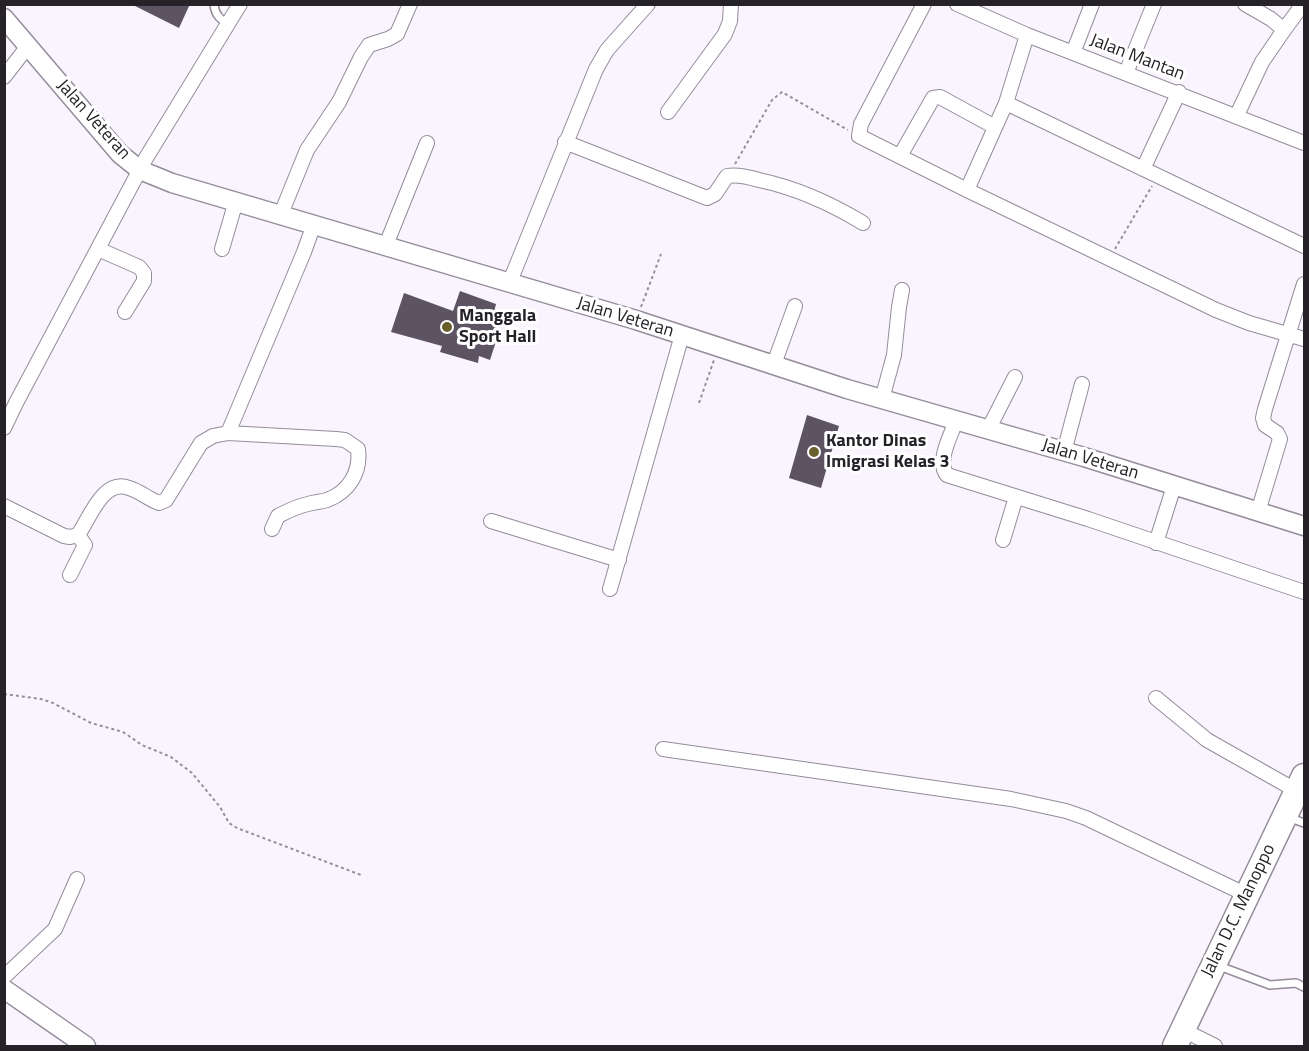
<!DOCTYPE html>
<html>
<head>
<meta charset="utf-8">
<style>
  body { margin:0 }
  #map { position:relative; width:1309px; height:1051px; overflow:hidden; background:#f9f4fe; font-family:"Titillium Web",sans-serif }
  canvas { display:block }
  .frame { position:absolute; inset:0; border:6px solid #252228; pointer-events:none }
</style>
</head>
<body>
<div id="map">
<canvas width="1309" height="1051"></canvas>
<div class="frame"></div>
</div>
<script>
const g = document.querySelector('canvas').getContext('2d');
g.lineJoin = 'round';
function paint(path, color) {
  g.fillStyle = color;
  g.fill(path, 'evenodd');
}
function stroke(path, color, width, dash) {
  g.strokeStyle = color;
  g.lineWidth = width;
  g.lineCap = dash ? 'butt' : 'round';
  g.setLineDash(dash || []);
  g.stroke(path);
}
function label(font, color, halo, rows, align = 'center') {
  g.font = font + ' "Titillium Web",sans-serif';
  g.lineWidth = 6;
  g.setLineDash([]);
  g.textBaseline = 'middle';
  g.strokeStyle = halo;
  g.fillStyle = color;
  for (const [text, x, y, turn = 0] of rows) {
    g.save();
    g.translate(x, y);
    g.rotate((+turn || 0) * Math.PI / 180);
    g.textAlign = isNaN(turn) ? turn : align;
    if (halo) g.strokeText(text, 0, 0);
    g.fillText(text, 0, 0);
    g.restore();
  }
}
paint(new Path2D(`
  M131,4H190L179,28Z
  M460,291L496,304L492,320L502,323L490,360L479,356L478,363L440,352L442,346L391,332L404,293L453,311Z
  M807,415L839,426L821,488L789,478Z`), '#5c5463');
const lane = new Path2D(`
  M214,4C215,15 220,19 228,24
  M1288,817L1304,823
  M1219,966L1270,985L1296,983L1304,987`);
const street = new Path2D(`
  M924,4L861,124L859,136L967,190L1216,310L1249,323L1304,339
  M957,4L1027,35L1304,143
  M1284,30L1303,4
  M1073,53L1092,4
  M1126,73L1154,4
  M4,77L28,46
  M1006,103L1027,35
  M668,112L725,34L730,21L731,4
  M1237,115L1262,62L1284,30L1271,19L1245,4
  M565,142L707,198L715,194L727,176C738,174 749,177 759,180C797,188 830,203 863,223
  M900,156L933,98L940,97L995,127
  M1143,169L1179,92
  M967,190L1006,103L1304,246
  M281,214L307,150L339,102L361,57L369,45L388,39L397,34L410,4
  M386,245L427,143
  M98,249L139,267L144,273V281L125,312
  M222,249L236,201
  M509,284L596,69L607,50L648,4
  M774,364L795,306
  M882,399L894,355L899,307L902,290
  M956,421C951,435 936,462 947,475L1088,519L1304,592
  M4,428L16,403L146,158L240,4
  M988,430L1015,377
  M228,433L304,252L314,224
  M1064,452L1082,384
  M4,506L64,536L70,537L78,535C90,518 103,478 129,488C140,491 148,499 159,503L166,500L201,443L213,436L228,433L336,439L345,440L358,449C361,472 349,492 327,500C321,502 314,502 308,504C297,506 288,511 278,516L272,529
  M1258,512L1280,439L1277,433L1265,425L1263,418L1265,409L1304,284
  M491,521L619,560
  M1003,540L1016,497
  M1156,543L1174,486
  M70,575L85,545L78,535
  M610,589L682,335
  M1156,698L1207,740L1297,791
  M663,749L1011,799L1066,811L1086,818L1247,895
  M4,977L55,929L77,879
  M1183,1030L1215,1046`);
const secondary = new Path2D(`
  M4,18L120,154L140,170L172,183L636,320L847,389L1084,457L1304,526
  M4,989L86,1046`);
const highway = new Path2D(`
  M1175,1046L1304,776`);
stroke(lane, '#948c9b', 10);
stroke(street, '#948c9b', 16);
stroke(secondary, '#948c9b', 21);
stroke(highway, '#948c9b', 27);
stroke(new Path2D(`
  M735,164L772,100L782,92L848,130
  M1115,249L1152,186
  M641,307L661,254
  M699,403L714,360
  M4,694L41,699L53,703L91,723L123,732L142,745L171,757L192,773L220,807L229,823L237,828L361,875`), '#949098', 2, [3, 3]);
stroke(lane, '#fff', 7);
stroke(street, '#fff', 14);
stroke(secondary, '#fff', 18);
stroke(highway, '#fff', 24);
for (const [x, y, r, color] of [
  [447,327,6,"#6a602d"],
  [814,452,6,"#6a602d"]
]) {
  const dot = new Path2D();
  dot.arc(x, y, r, 0, 2 * Math.PI);
  g.fillStyle = color;
  g.fill(dot);
  stroke(dot, '#fff', 2);
}
label('18px', '#252228', '#fff', [
  ["Jalan Mantan",1137,58,21],
  ["Jalan Veteran",93,120,48],
  ["Jalan Veteran",625,318,17],
  ["Jalan Veteran",1090,460,17],
  ["Jalan D.C. Manoppo",1239,911,-64]
]);
label('bold 18px', '#252228', '#fff', [
  ["Manggala",459,317],
  ["Sport Hall",459,338],
  ["Kantor Dinas",826,442],
  ["Imigrasi Kelas 3",826,463]
], 'left');
</script>
</body>
</html>
